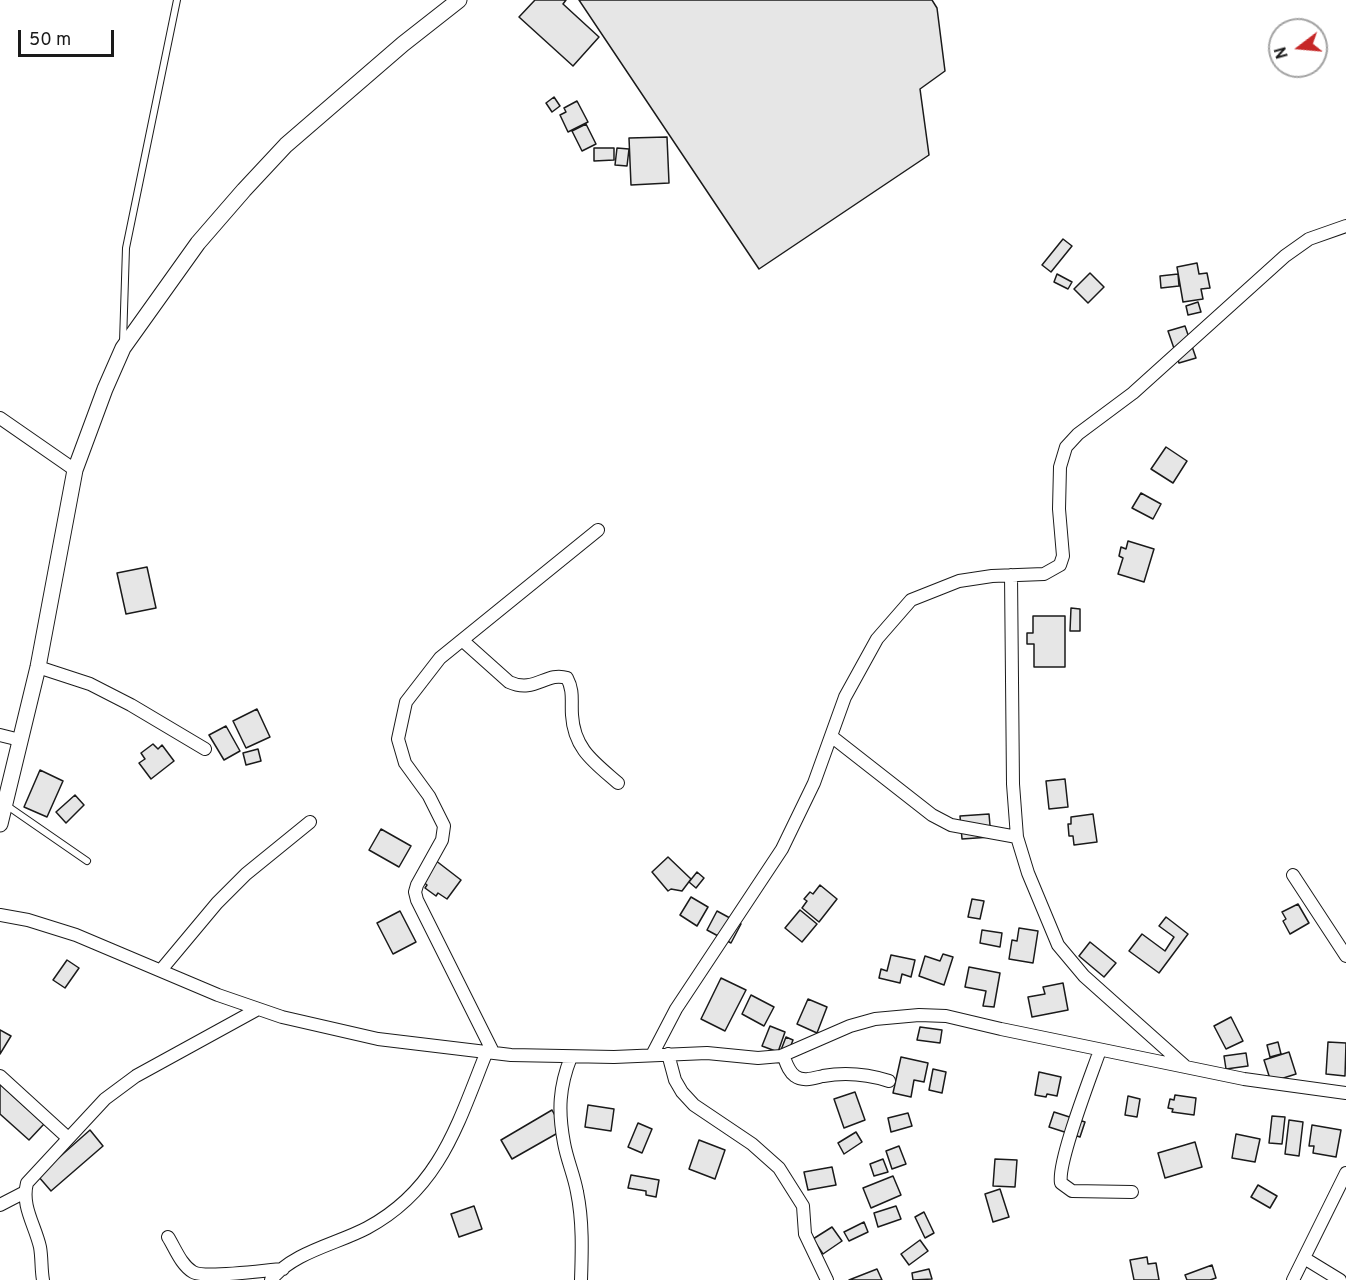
<!DOCTYPE html>
<html>
<head>
<meta charset="utf-8">
<style>
  body { margin:0 }
  #map { position:relative; width:1346px; height:1280px; overflow:hidden; background:#fff; font-family:Overpass,sans-serif }
  canvas { display:block }
  .north { position:absolute; left:1268px; top:18px; width:60px; height:60px; box-sizing:border-box; background:#fff; border:2px solid #a3a3a3; border-radius:50%; rotate:254deg; font-size:16px; font-weight:700; line-height:24px; text-align:center; color:#1a1a1a }
  .north::after { content:''; display:block; margin:auto; width:21px; height:27px; background:#c62828; clip-path:polygon(50% 0,100% 100%,50% 72%,0 100%) }
  .scale { position:absolute; left:18px; top:30px; width:96px; height:27px; box-sizing:border-box; border:3px solid #1a1a1a; border-top:0; padding-left:8px; font-size:18px; line-height:21px; white-space:nowrap; color:#1a1a1a; -webkit-text-stroke:4px #fff; paint-order:stroke }
</style>
</head>
<body>
<div id="map">
<canvas width="1346" height="1280"></canvas>
<div class="north">N</div>
<div class="scale">50 m</div>
</div>
<script>
const g = document.querySelector('canvas').getContext('2d');
g.lineJoin = 'round';
function paint(path, color) {
  g.fillStyle = color;
  g.fill(path, 'evenodd');
}
function stroke(path, color, width, dash) {
  g.strokeStyle = color;
  g.lineWidth = width;
  g.lineCap = dash ? 'butt' : 'round';
  g.setLineDash(dash || []);
  g.stroke(path);
}
const building = new Path2D(`
  M535,0H566L563,4L599,37L573,66L519,17Z
  M579,0H932L937,8L945,71L920,89L929,155L759,269Z
  M554,97L560,106L552,112L546,103Z
  M577,101L588,122L568,132L560,115L566,112L564,108Z
  M586,124L596,144L582,151L572,131Z
  M667,137L669,183L631,185L629,138Z
  M594,148H614V160L594,161Z
  M617,148L629,149L627,166L615,165Z
  M1063,239L1072,246L1051,272L1042,265Z
  M1197,263L1199,274L1207,273L1210,288L1201,289L1203,299L1183,302L1177,267Z
  M1090,273L1104,287L1088,303L1074,289Z
  M1057,274L1072,282L1068,289L1054,282Z
  M1178,274L1179,286L1161,288L1160,276Z
  M1198,302L1201,312L1188,315L1186,306Z
  M1185,326L1196,358L1179,363L1168,331Z
  M1166,447L1187,461L1173,483L1151,469Z
  M1141,493L1161,504L1153,519L1132,508Z
  M1128,541L1154,549L1144,582L1118,574L1123,558L1119,556L1121,547L1126,549Z
  M147,567L156,608L126,614L117,573Z
  M1071,608L1080,609V631H1070Z
  M1033,616H1065V667H1034V644H1027V633H1033Z
  M257,709L270,737L246,748L233,721Z
  M226,726L240,751L224,760L209,735Z
  M153,744L158,749L162,745L174,761L151,779L139,763L145,759L141,753Z
  M258,749L261,761L246,765L243,753Z
  M40,770L63,781L47,817L24,807Z
  M1065,779L1068,807L1049,809L1046,781Z
  M75,795L84,805L66,823L56,812Z
  M989,814L991,837L962,839L960,816Z
  M1093,814L1097,842L1074,845L1073,836H1069L1068,824H1071V817Z
  M381,829L411,846L399,867L369,850Z
  M668,857L691,879L682,891L671,889L668,891L652,872Z
  M435,860L461,880L447,899L438,893L436,896L425,888L427,885L421,880Z
  M697,872L704,878L696,888L689,882Z
  M820,885L837,899L819,922L802,908L807,901L804,899L810,892L813,894Z
  M691,897L708,907L697,926L680,915Z
  M972,899L984,901L980,919L968,917Z
  M1298,904L1309,923L1290,934L1283,921L1286,919L1282,912Z
  M800,910L817,924L802,942L785,928Z
  M400,911L416,942L393,954L377,923Z
  M717,911L741,924L731,943L707,930Z
  M1166,917L1188,934L1159,973L1129,951L1142,934L1165,951L1174,937L1159,926Z
  M1019,928L1038,931L1033,963L1009,959L1012,940L1017,941Z
  M982,930L1002,933L1000,947L980,943Z
  M1090,942L1116,963L1104,977L1079,956Z
  M943,954L953,957L944,985L919,976L925,956L940,961Z
  M891,955L915,960L911,977L902,974L900,983L879,978L881,969L887,971Z
  M67,960L79,968L65,988L53,980Z
  M969,967L1000,973L994,1007L983,1006L986,991L965,987Z
  M721,978L746,990L725,1031L701,1019Z
  M1063,983L1068,1010L1032,1017L1028,997L1045,994L1043,987Z
  M751,995L774,1007L764,1026L742,1014Z
  M808,999L827,1007L817,1033L797,1024Z
  M1231,1017L1243,1041L1226,1049L1214,1026Z
  M770,1026L785,1032L778,1052L762,1046Z
  M920,1027L942,1030L940,1043L917,1040Z
  M0,1030L11,1036L0,1054Z
  M786,1037L793,1040L788,1053L781,1050Z
  M1278,1042L1281,1054L1270,1057L1267,1045Z
  M1328,1042L1346,1043L1345,1076L1326,1074Z
  M1289,1052L1296,1074L1271,1082L1264,1060Z
  M1246,1053L1248,1066L1226,1069L1224,1056Z
  M901,1057L928,1063L924,1082L914,1080L911,1097L893,1093Z
  M933,1069L946,1072L942,1093L929,1090Z
  M1039,1072L1061,1077L1057,1096L1047,1094L1046,1097L1035,1095Z
  M0,1084L44,1124L29,1140L0,1114Z
  M855,1092L865,1120L844,1128L834,1099Z
  M1175,1095L1196,1098L1194,1115L1172,1112L1173,1109L1168,1108L1170,1099L1174,1100Z
  M1128,1096L1140,1099L1137,1117L1125,1115Z
  M588,1105L614,1109L611,1131L585,1127Z
  M552,1110L563,1130L512,1159L501,1140Z
  M1054,1112L1085,1122L1080,1137L1049,1127Z
  M908,1113L912,1126L891,1132L888,1118Z
  M1272,1116L1285,1117L1282,1144L1269,1143Z
  M1289,1120L1303,1122L1299,1156L1285,1154Z
  M638,1123L652,1129L642,1153L628,1147Z
  M1312,1125L1341,1130L1336,1157L1313,1153L1314,1146H1309Z
  M90,1130L103,1146L51,1191L38,1176Z
  M856,1132L862,1142L844,1154L838,1143Z
  M1236,1134L1260,1139L1255,1162L1232,1158Z
  M699,1140L725,1150L715,1179L689,1169Z
  M1195,1142L1202,1167L1165,1178L1158,1153Z
  M899,1146L906,1164L892,1169L886,1151Z
  M883,1159L888,1172L874,1176L870,1164Z
  M995,1159L1017,1160L1015,1187L993,1186Z
  M832,1167L836,1185L808,1190L804,1172Z
  M631,1175L659,1180L656,1197L646,1195V1191L628,1188Z
  M893,1176L901,1195L871,1208L863,1188Z
  M1258,1185L1277,1196L1270,1208L1251,1197Z
  M1000,1189L1009,1217L993,1222L985,1194Z
  M474,1206L482,1229L459,1237L451,1214Z
  M896,1206L901,1219L878,1227L874,1213Z
  M924,1212L934,1233L925,1238L915,1217Z
  M864,1222L868,1232L849,1241L844,1232Z
  M832,1227L842,1241L823,1254L813,1239Z
  M920,1240L928,1251L909,1265L901,1254Z
  M1147,1257L1148,1264L1156,1263L1159,1280H1134L1130,1260Z
  M1212,1265L1216,1278L1210,1280H1187L1185,1275Z
  M877,1269L882,1280H849Z
  M929,1269L932,1279L913,1280L912,1273Z`);
paint(building, '#e6e6e6');
stroke(building, '#1a1a1a', 1.5);
const service = new Path2D(`
  M123,342L126,248L177,0
  M6,805L87,861`);
const minor = new Path2D(`
  M0,418L75,470
  M1011,575L1013,784L1017,837L1028,873L1058,945L1084,976L1186,1067
  M462,640L509,682C535,694 546,671 567,678C574,691 571,701 572,715C574,749 594,762 618,783
  M38,667L90,684L131,705L205,749
  M0,735L20,740
  M831,736L932,815L951,825L1017,837
  M1293,875L1346,956
  M0,915L28,920L76,935L218,995L282,1017L378,1039L511,1055L614,1057L707,1053L758,1058L781,1056L850,1026L875,1019L919,1015L946,1016L1001,1029L1244,1079L1346,1093
  M161,970L217,903L246,874L310,822
  M1100,1050C1091,1076 1057,1162 1061,1183L1072,1191L1132,1192
  M493,1052L417,900L415,892L417,885L442,840L444,826L429,796L405,763L398,739L406,702L440,658L598,530
  M668,1054L675,1080L682,1092L694,1105L752,1144L779,1168L803,1206L805,1234L827,1280
  M652,1055L676,1009L782,849L814,783L845,697L877,639L911,600L959,581L992,576L1044,574L1060,565L1063,556L1059,509L1060,467L1066,447L1078,434L1133,393L1285,256L1309,239L1346,226
  M783,1055C786,1062 788,1071 795,1076C803,1082 814,1078 823,1076C846,1072 867,1074 889,1081
  M571,1057C559,1087 558,1111 564,1143C567,1160 574,1175 577,1192C583,1221 582,1251 581,1280
  M0,1076L68,1138
  M0,1205L25,1192
  M168,1237C175,1248 181,1265 193,1272C205,1279 266,1270 283,1269
  M1304,1258L1340,1280
  M43,1280C41,1269 42,1258 40,1247C35,1225 21,1206 27,1183L105,1099L136,1076L258,1009
  M271,1280C293,1252 337,1244 367,1228C440,1189 458,1123 487,1051
  M1293,1280L1346,1173`);
const tertiary = new Path2D(`
  M0,824L38,667L75,470L105,389L123,348L198,243L244,190L286,145L403,44L459,0`);
stroke(service, '#1a1a1a', 8);
stroke(minor, '#1a1a1a', 14);
stroke(tertiary, '#1a1a1a', 17);
stroke(service, '#fff', 6);
stroke(minor, '#fff', 12);
stroke(tertiary, '#fff', 15);
</script>
</body>
</html>
